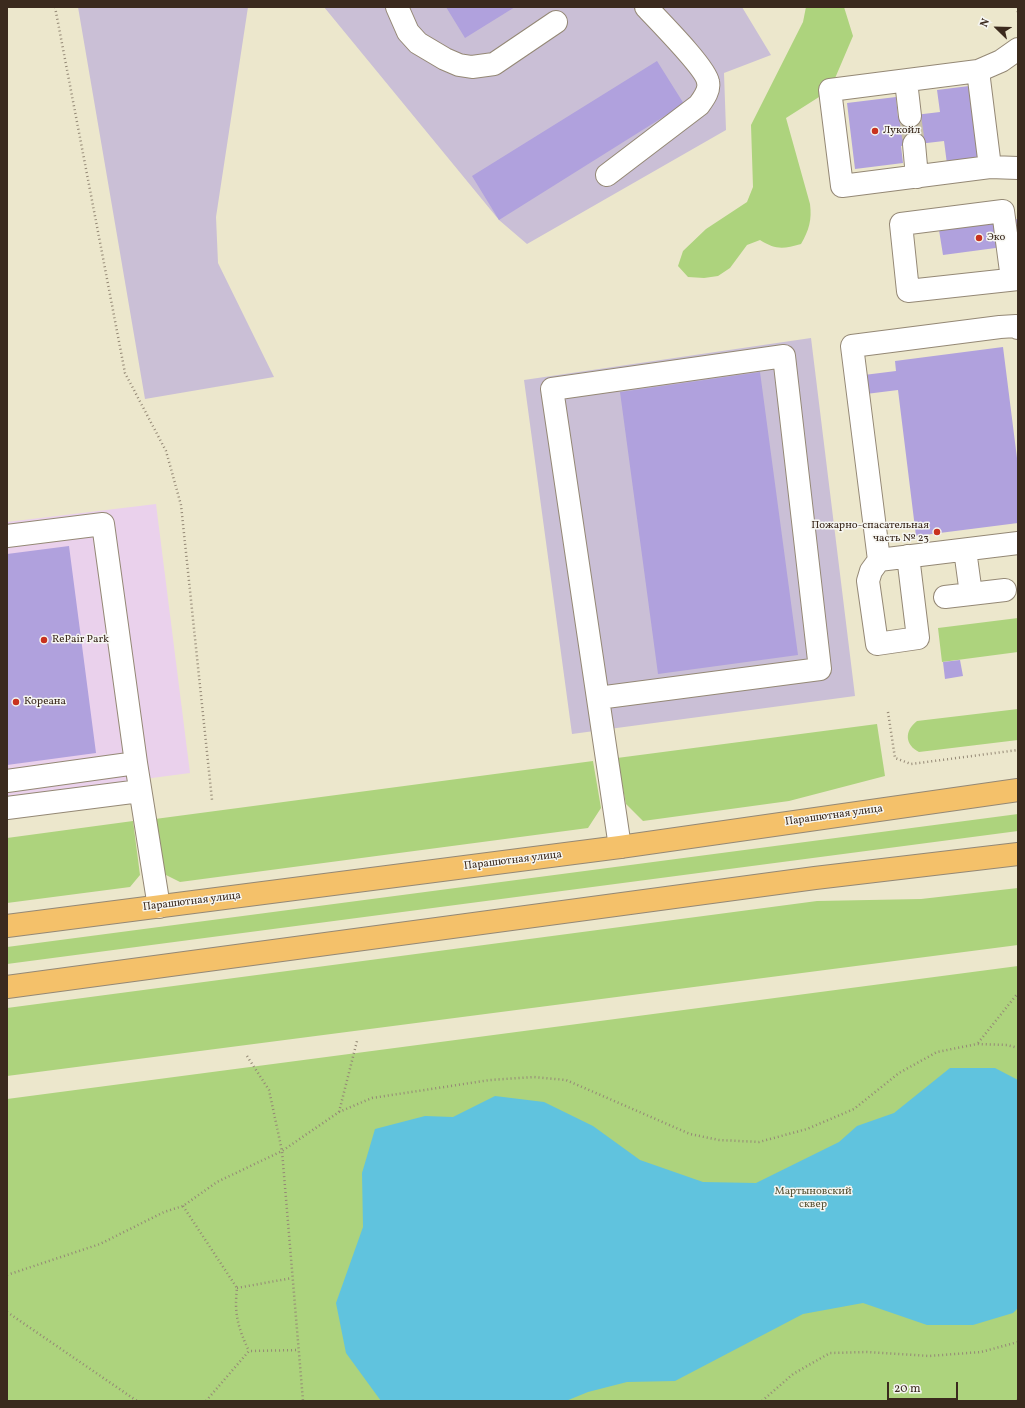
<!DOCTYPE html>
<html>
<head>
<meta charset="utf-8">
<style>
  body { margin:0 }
  #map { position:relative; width:1025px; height:1408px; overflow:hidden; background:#ece7cc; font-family:Vollkorn,serif }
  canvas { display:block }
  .frame { position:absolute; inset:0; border:8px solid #3b2a1e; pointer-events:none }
  .north { position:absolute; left:977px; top:8px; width:40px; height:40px; -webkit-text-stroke:3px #f6f6f2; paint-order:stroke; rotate:293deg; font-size:11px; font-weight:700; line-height:16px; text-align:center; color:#3b2a1e }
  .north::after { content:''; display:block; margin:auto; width:14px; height:18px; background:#3b2a1e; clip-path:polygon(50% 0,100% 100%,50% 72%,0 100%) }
  .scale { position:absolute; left:887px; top:1382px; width:71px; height:18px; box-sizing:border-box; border:2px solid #3b2a1e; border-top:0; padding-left:5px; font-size:12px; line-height:14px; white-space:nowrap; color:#3b2a1e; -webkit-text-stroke:3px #f6f6f2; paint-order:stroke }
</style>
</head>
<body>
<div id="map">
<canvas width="1025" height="1408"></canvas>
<div class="frame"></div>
<div class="north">N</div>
<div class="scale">20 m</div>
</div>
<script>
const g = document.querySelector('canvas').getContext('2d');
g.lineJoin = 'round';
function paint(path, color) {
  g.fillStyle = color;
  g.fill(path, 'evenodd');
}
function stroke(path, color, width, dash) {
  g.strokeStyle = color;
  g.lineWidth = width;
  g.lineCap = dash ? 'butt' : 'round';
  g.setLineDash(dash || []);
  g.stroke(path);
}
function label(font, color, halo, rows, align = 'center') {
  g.font = font + ' Vollkorn,serif';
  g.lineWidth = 3;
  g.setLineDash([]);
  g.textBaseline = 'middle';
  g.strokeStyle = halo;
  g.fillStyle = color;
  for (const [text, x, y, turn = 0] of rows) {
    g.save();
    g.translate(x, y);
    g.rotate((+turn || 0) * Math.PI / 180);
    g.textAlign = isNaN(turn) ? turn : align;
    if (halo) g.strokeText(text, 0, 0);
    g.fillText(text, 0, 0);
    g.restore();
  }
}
paint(new Path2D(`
  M156,504L190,773L7,797V522Z`), '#ead1ec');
paint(new Path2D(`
  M78,7H248L216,217L218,263L274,377L145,399Z
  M324,7H742L771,55L724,73L726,130L527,244L499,220Z
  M811,338L855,696L572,734L524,380Z`), '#cabfd6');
paint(new Path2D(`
  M806,7H844L853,36L830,90L786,118L810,204C812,220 809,230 801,244C783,249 776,250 760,240L747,245L730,268L718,276L704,278L688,277L678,266L683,251L706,229L747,202L753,187L751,125L803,22Z
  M1018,618V652L942,662L938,628Z
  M1018,709V740L919,752C905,745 904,731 917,721Z
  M877,724L885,776L789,801L643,821L626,804L617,758Z
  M593,761L601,808L588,828L180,882L164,874L155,819Z
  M1018,814V831L7,964V947Z
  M133,821L140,875L130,887L7,903V838Z
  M1018,888V945L7,1076V1008L817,901L921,899Z
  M1018,966V1401H7V1099Z`), '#add37d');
paint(new Path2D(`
  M950,1068H995L1018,1080V1308L1013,1313L973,1325H927L863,1303L803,1314L675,1381L627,1382L588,1392L566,1401H381L346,1353L336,1303L363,1227L362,1173L375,1129L425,1116L453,1117L495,1096L544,1102L593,1126L640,1160L703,1182L756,1183L839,1142L857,1126L894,1113Z`), '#60c3de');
paint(new Path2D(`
  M446,7H515L465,38Z
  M657,61L684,104L499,220L472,176Z
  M969,86L978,161L947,164L944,141L901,146L903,163L855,169L847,103L896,97L898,117L940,112L937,90Z
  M1018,219V245L943,255L939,230Z
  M1003,347L1018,466V523L916,536L898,390L866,394L864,375L896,371L895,361Z
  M760,372L798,655L658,674L620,392Z
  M69,546L96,753L7,765V554Z
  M960,660L963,676L945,679L943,662Z`), '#b0a1dd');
stroke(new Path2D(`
  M910,116L914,144`), '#c9c1a9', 22, [22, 11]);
const minor = new Path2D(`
  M397,7L408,32L418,43L445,59L459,65L472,67L494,64L556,22
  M1018,49L1001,61L978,71L830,90L842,186L990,167L1018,168
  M978,71L990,167
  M906,81L910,116
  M914,144L917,177
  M607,175L699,105C704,98 710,90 708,82C706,68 658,20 646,7
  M1012,279L1003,211L901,224L908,291L1018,279
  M1018,328L1016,326L1000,327L852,346L879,560L1018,543
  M7,536L103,524L136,763L7,781
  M965,550L971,594
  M879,560L871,571L868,581L877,644L918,638L908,556
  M945,597L1005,590
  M598,698L820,669L784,356L552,389L620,847
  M136,763L159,907
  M7,808L140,791`);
const major = new Path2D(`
  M7,926L620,847L1018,790
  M7,987L815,878L1018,854`);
stroke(minor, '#948875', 24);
stroke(major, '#948875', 24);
stroke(new Path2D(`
  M55,7L125,373L166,451L181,505L212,800
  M1017,7L1018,13
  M888,712L895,758L911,764L1018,750
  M978,1043L1018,993
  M247,1056L269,1090L282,1151L303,1401
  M339,1112L357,1041
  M183,1206L237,1288C234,1314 238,1328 249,1351
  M7,1275L100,1244L164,1212L183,1206L217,1182L282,1151L339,1112L372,1098L490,1080L534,1077L566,1080L690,1134L719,1140L759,1142L807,1129L854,1109L899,1073L937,1052L977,1044L1007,1045L1018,1048
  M237,1288L292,1278
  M7,1312L137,1401
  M206,1401L249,1351L299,1350
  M762,1401L793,1374L830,1353L867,1352L929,1356L981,1352L1018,1342
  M1017,1401L1018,1399`), '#948875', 2.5, [1, 3]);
stroke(minor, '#fff', 22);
stroke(major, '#f4c16a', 22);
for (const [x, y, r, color] of [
  [875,131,4,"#c8321e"],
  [979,238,4,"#c8321e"],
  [937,532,4,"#c8321e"],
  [44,640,4,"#c8321e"],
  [16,702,4,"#c8321e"]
]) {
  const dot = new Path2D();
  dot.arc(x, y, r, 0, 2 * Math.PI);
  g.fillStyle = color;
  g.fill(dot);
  stroke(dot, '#f6f6f2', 1.5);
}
label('11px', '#3b2a1e', '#f6f6f2', [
  ["Лукойл",883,131],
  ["Эко",987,238],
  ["Пожарно-спасательная",929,526,"right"],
  ["часть № 23",929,539,"right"],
  ["RePair Park",52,640],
  ["Кореана",24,702]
], 'left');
label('11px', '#3b2a1e', '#f6f6f2', [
  ["Парашютная улица",834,816,-8],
  ["Парашютная улица",513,861,-7],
  ["Парашютная улица",192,902,-7]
]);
label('11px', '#585436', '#f6f6f2', [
  ["Мартыновский",813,1192],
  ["сквер",813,1205]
]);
</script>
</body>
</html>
